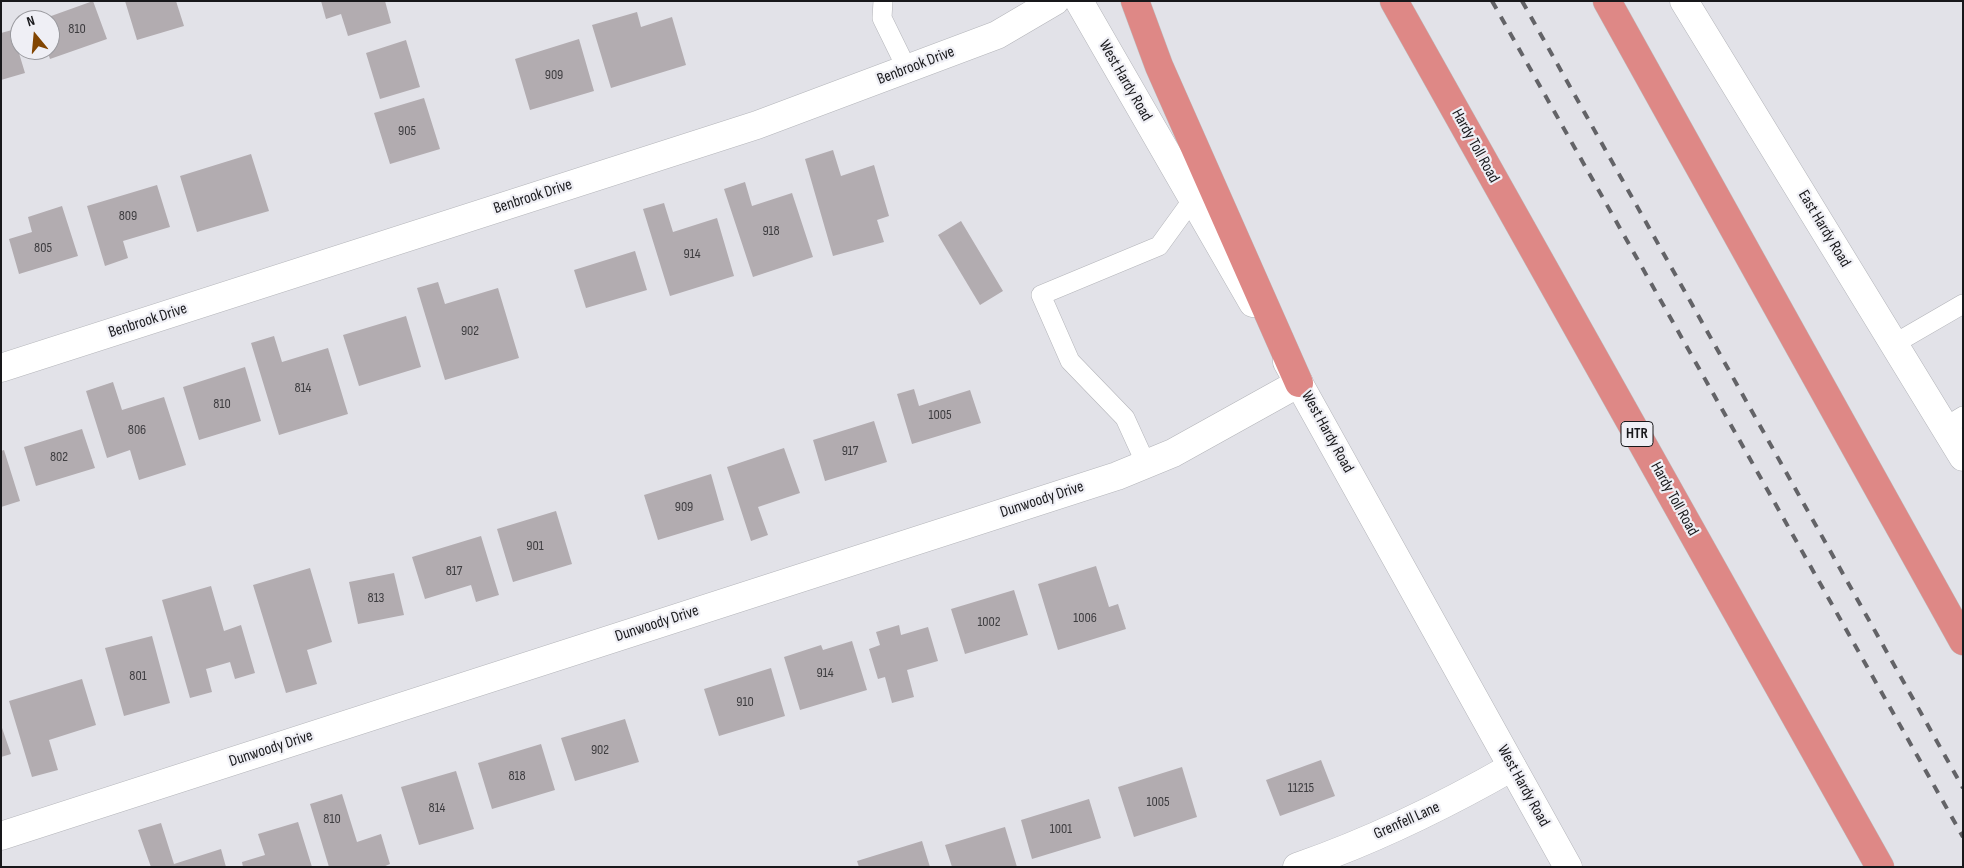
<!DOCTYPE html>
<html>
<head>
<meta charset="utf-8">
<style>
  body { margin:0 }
  #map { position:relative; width:1964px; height:868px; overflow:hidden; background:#e2e2e8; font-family:"Sofia Sans Condensed",sans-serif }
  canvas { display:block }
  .frame { position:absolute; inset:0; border:2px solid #18181b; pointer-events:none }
  .north { position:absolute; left:10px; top:10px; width:50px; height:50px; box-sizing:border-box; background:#efeff5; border:1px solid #99999e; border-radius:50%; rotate:343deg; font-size:14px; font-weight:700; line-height:20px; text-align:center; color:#18181b }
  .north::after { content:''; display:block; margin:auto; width:18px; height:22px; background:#824501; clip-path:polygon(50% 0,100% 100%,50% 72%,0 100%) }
</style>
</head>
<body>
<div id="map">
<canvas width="1964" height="868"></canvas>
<div class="frame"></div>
<div class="north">N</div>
</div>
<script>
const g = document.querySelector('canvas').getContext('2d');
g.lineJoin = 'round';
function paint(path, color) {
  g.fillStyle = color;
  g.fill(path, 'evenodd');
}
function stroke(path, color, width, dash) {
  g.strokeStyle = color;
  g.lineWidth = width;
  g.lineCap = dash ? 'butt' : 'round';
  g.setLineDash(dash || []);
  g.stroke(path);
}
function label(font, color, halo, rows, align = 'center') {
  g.font = font + ' "Sofia Sans Condensed",sans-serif';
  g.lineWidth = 4.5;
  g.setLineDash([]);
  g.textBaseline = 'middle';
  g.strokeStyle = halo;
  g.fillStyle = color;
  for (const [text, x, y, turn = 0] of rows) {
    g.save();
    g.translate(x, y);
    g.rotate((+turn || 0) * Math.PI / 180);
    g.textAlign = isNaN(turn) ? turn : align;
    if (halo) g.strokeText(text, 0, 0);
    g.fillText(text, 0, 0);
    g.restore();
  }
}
paint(new Path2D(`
  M93,1L107,39L50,59L47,50H50V20H40Z
  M125,1H176L184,26L137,40Z
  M321,1H385L391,23L348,36L341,14L326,19Z
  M637,12L641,27L672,17L686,65L611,88L592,25Z
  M12,30L25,73L1,80V33Z
  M579,39L594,91L530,110L515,59Z
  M406,40L420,87L380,99L366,53Z
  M424,98L440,149L390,164L374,113Z
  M833,150L841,176L874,165L889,216L877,220L884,242L833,256L805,159Z
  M251,154L269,211L197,232L180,176Z
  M745,182L752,206L792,193L813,257L753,277L724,189Z
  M157,185L170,227L123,241L128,258L105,266L87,206Z
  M664,203L673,232L717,218L734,276L670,296L643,209Z
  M62,206L78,256L19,274L9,239L32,232L28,217Z
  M961,221L1003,291L980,305L938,235Z
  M635,251L647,290L586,308L574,270Z
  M438,282L445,304L498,288L519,358L445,380L417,288Z
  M406,316L421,367L359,386L343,335Z
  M274,336L282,362L328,348L348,414L279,435L251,343Z
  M245,367L261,421L199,440L183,387Z
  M113,382L122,410L164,397L186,465L139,480L130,450L107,458L86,391Z
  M914,389L919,406L970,390L981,423L912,444L897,394Z
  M874,421L887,462L825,481L813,440Z
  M82,429L95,468L36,486L24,447Z
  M784,448L800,493L758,507L768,535L751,541L727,467Z
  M4,450L20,501L1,507V451Z
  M711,474L724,520L658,540L644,495Z
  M556,511L572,564L513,582L497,529Z
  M481,536L499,595L476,602L471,585L425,599L412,557Z
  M1096,566L1109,607L1118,604L1126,629L1058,650L1038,584Z
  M310,568L332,642L307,650L317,684L286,693L253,585Z
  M394,573L404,615L358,624L349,582Z
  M211,586L224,631L241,625L255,673L235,679L230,662L206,669L212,692L190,698L162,600Z
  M1014,590L1028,635L965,654L951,609Z
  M899,625L901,635L928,627L938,661L907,670L914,697L892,703L885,677L878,679L869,649L880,645L876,632Z
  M152,636L170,703L124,716L105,648Z
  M852,641L867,690L800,710L784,657L821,645L823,650Z
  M771,668L785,716L719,736L704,689Z
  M82,679L96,725L49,740L58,770L32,777L9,701Z
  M625,719L639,762L575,781L561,738Z
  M1,725L11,754L1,757Z
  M541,744L555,790L492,809L478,763Z
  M1321,760L1335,796L1280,816L1266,780Z
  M1182,767L1197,817L1134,837L1118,787Z
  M456,771L474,829L419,845L401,787Z
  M342,794L357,842L381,834L390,864L383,867H329L310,804Z
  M1089,799L1101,838L1032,859L1021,820Z
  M298,822L312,867H243L242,862L265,855L258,834Z
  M161,823L174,864L221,849L226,867H151L138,830Z
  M1005,827L1017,867H952L945,845Z
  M922,841L930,867H859L857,861Z`), '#b2acb0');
const service = new Path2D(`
  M883,1L882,18L907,69
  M1894,344L1963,304
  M1945,427L1963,416
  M1146,464L1125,418L1070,361L1041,295L1159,246L1193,199`);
const minor = new Path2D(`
  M1,368L757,125L997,35L1055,1
  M1,836L1117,476L1173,453L1299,383
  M1297,867C1372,841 1444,806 1512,767`);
const secondary = new Path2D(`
  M1079,1L1253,303
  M1684,1L1963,457
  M1287,362L1568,867`);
const motorway = new Path2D(`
  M1135,1L1159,66L1299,383
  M1394,1L1880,867
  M1607,1L1963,641`);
stroke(service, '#b3b4b9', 20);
stroke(minor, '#b3b4b9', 29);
stroke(secondary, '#b3b4b9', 29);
stroke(motorway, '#bebebf', 29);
stroke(service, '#fff', 19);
stroke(minor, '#fff', 28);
stroke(secondary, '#fff', 28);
stroke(motorway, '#de8886', 28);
stroke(new Path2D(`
  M1492,1L1963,837
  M1522,1L1963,788`), '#636367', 4, [9, 9]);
label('14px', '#3e3d40', null, [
  ["810",77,29],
  ["909",554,75],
  ["905",407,131],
  ["809",128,216],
  ["918",771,231],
  ["805",43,248],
  ["914",692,254],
  ["902",470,331],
  ["814",303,388],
  ["810",222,404],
  ["1005",940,415],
  ["806",137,430],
  ["917",850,451],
  ["802",59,457],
  ["909",684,507],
  ["901",535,546],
  ["817",454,571],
  ["813",376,598],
  ["1006",1085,618],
  ["1002",989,622],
  ["914",825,673],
  ["801",138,676],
  ["910",745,702],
  ["902",600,750],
  ["818",517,776],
  ["11215",1301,788],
  ["1005",1158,802],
  ["814",437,808],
  ["810",332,819],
  ["1001",1061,829]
]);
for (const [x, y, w] of [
  [1637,434,32]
]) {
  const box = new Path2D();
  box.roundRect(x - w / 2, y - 12.5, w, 25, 4);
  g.fillStyle = '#efeff5';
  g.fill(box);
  stroke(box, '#18181b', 1);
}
label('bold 15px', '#18181b', null, [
  ["HTR",1637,434]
]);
label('16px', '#18181b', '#efeff5', [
  ["Benbrook Drive",916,66,-21],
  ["West Hardy Road",1125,81,60],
  ["Hardy Toll Road",1475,146,61],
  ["Benbrook Drive",533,197,-18],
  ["East Hardy Road",1824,229,59],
  ["Benbrook Drive",148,321,-18],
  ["West Hardy Road",1327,432,61],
  ["Hardy Toll Road",1674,499,61],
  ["Dunwoody Drive",1042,500,-18],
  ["Dunwoody Drive",657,624,-18],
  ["Dunwoody Drive",271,749,-18],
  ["West Hardy Road",1523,786,61],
  ["Grenfell Lane",1407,821,-24]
]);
</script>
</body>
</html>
